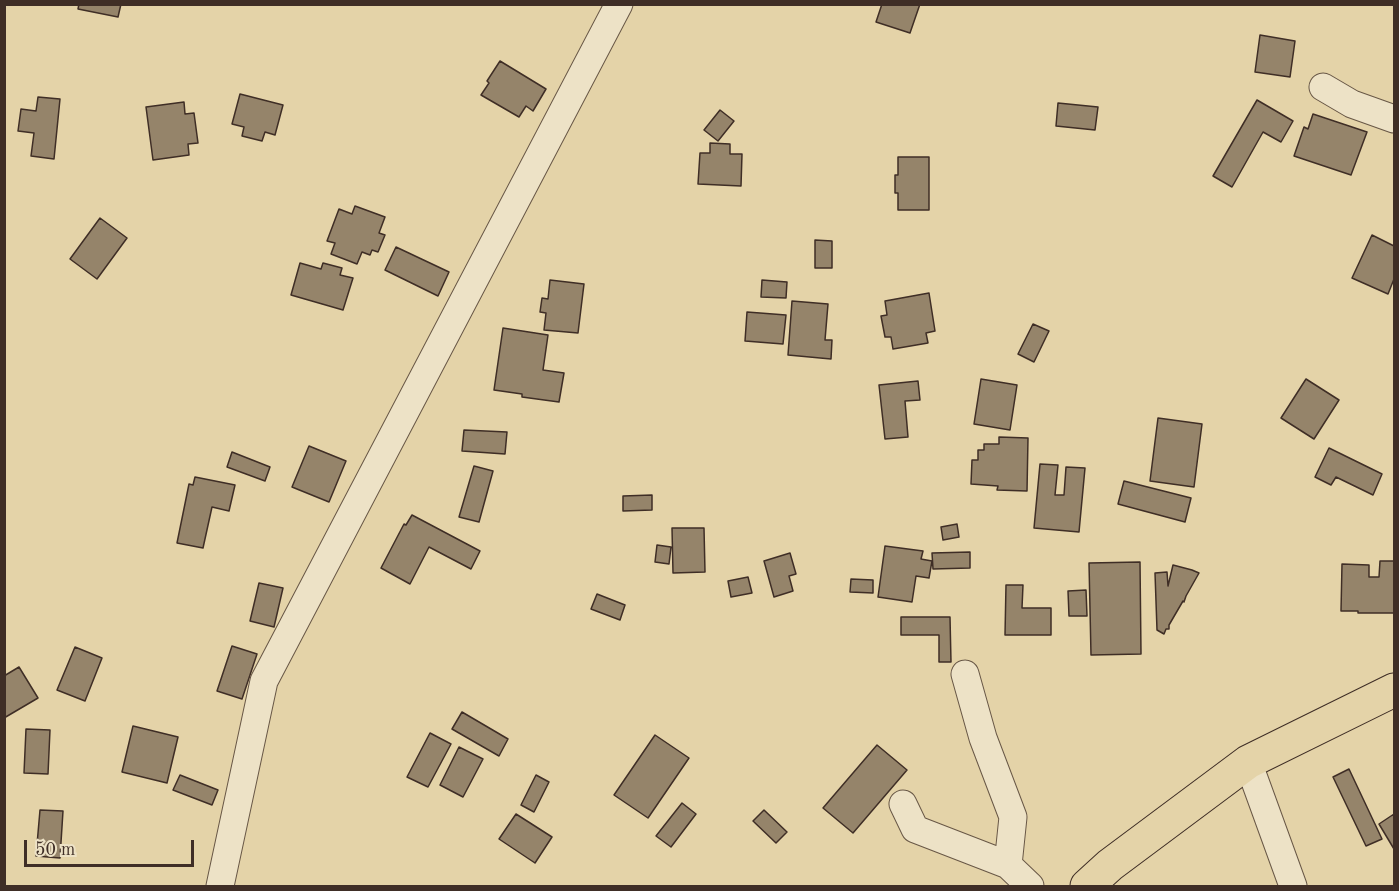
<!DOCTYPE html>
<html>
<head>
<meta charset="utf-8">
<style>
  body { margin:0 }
  #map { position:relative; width:1399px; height:891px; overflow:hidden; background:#e4d3a8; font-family:"Old Standard TT",serif }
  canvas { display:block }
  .frame { position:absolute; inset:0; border:6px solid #3f2e26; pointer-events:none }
  .scale { position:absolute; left:24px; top:840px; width:170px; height:27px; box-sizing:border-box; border:3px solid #3f2e26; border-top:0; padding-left:8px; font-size:18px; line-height:21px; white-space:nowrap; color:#3f2e26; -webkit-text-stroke:4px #ede2c6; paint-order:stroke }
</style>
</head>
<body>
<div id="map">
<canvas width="1399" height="891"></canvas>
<div class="frame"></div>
<div class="scale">50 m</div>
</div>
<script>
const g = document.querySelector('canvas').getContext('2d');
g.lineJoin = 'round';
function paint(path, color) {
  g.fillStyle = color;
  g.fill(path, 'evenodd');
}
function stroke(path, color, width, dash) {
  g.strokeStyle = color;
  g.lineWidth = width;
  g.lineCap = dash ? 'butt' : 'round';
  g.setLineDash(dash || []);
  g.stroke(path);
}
const building = new Path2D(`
  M79,4H121L118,17L78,9Z
  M882,4H920L910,33L876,22Z
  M1260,35L1295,41L1290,77L1255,72Z
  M500,61L546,89L533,111L526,106L519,117L481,95L489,83L487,81Z
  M240,94L283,105L275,135L265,132L262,141L242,136L244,127L232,124Z
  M38,97L60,99L54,159L31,156L34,133L18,131L21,109L36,111Z
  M1257,100L1293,121L1281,142L1263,132L1232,187L1213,176Z
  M184,102L185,114L194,113L198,143L188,144L189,155L153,160L146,107Z
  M1058,103L1098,107L1095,130L1056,126Z
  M720,110L734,121L718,141L704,130Z
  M1313,114L1367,132L1351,175L1294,156L1304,127L1308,129Z
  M710,143L730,144V154H742L741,186L698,184L700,153H710Z
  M898,157H929V210H898V193H895V175H898Z
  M355,206L385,217L379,233L385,235L378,252L372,250L370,255L362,252L357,264L331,254L335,243L327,241L339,209L352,214Z
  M100,218L127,238L97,279L70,259Z
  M1372,235L1394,246V279L1388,294L1352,278Z
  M815,240L832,241V268H815Z
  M396,247L449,272L438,296L385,270Z
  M300,263L321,269L323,263L342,268L340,275L353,278L343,310L291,295Z
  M550,280L584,284L578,333L544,330L546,313L540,312L542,298L548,299Z
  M762,280L787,282L786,298L761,297Z
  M929,293L935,331L926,333L928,343L893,349L891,337H885L881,316L887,315L885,301Z
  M792,301L828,304L825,340H832L831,359L788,355Z
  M747,312L786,315L783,344L745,341Z
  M1033,324L1049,331L1034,362L1018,354Z
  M503,328L548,335L543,370L564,373L559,402L522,397V394L494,390Z
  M981,379L1017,385L1010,430L974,424Z
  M1306,379L1339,400L1314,439L1281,418Z
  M918,381L920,400L905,401L908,437L885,439L879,385Z
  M1158,418L1202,424L1194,487L1150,481Z
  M464,430L507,432L505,454L462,451Z
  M999,437L1028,438L1027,491L997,490L998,486L971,484L972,460H978V450H984V444H999Z
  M309,446L346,461L329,502L292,487Z
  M1329,448L1382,474L1373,495L1336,477L1331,485L1315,477Z
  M232,452L270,467L265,481L227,467Z
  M1040,464L1058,465L1055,495H1064L1066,467L1085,468L1079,532L1034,528Z
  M474,466L493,471L479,522L459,517Z
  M195,477L235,485L229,511L212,507L203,548L177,543L189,484L193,485Z
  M1124,481L1191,498L1185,522L1118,504Z
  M652,495V510L623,511V496Z
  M412,515L480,551L471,569L429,547L410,584L381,568L404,524L406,525Z
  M957,524L959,537L943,540L941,527Z
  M672,528H704L705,572L673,573Z
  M657,545L671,547L669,564L655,562Z
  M885,546L923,551L921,559L932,561L929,578L916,576L912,602L878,597Z
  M970,552V568L933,569L932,553Z
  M790,553L796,574L789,576L793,591L774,597L764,561Z
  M1380,561H1394V613H1358V611H1341L1342,564L1369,565V577H1379Z
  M1140,562L1141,654L1091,655L1089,563Z
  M1173,565L1192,570L1199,573L1186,596L1184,602L1183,601L1169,625V629H1166L1164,634L1157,630L1155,573L1167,572L1168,586Z
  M748,577L752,593L731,597L728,581Z
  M851,579L873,580V593L850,592Z
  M259,583L283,588L274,627L250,621Z
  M1006,585H1023L1022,608H1051V635H1005Z
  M1086,590L1087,616H1069L1068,591Z
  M597,594L625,605L620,620L591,609Z
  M901,617H950L951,662H939V635H901Z
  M232,646L257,654L242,699L217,691Z
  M75,647L102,658L85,701L57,690Z
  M19,667L38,698L4,718V676Z
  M462,712L508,739L499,756L452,729Z
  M133,726L178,737L167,783L122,772Z
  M26,729L50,730L48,774L24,773Z
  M430,733L451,744L428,787L407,777Z
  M655,735L689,758L648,818L614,795Z
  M877,745L907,770L853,833L823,808Z
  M459,747L483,759L463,797L440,785Z
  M1349,769L1382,839L1366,846L1333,777Z
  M180,775L218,790L212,805L173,790Z
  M536,775L549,782L534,812L521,805Z
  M682,803L696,814L671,847L656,836Z
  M40,810L63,811L60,858L36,856Z
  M764,810L787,832L776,843L753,821Z
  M516,814L552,837L535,863L499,839Z
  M1394,814V849L1379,824Z`);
paint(building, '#95846a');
stroke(building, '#3f2e26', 1.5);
const street = new Path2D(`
  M1323,87L1352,104L1394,119
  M965,674L983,738L1013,817L1008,865L1030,886
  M1248,762L1293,886
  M903,804L915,829L1008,865
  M220,886L264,681L619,4`);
const primary = new Path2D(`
  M1087,886L1110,865L1248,762L1394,690`);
stroke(street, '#685746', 29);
stroke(primary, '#3f2e26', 35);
stroke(street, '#ede2c6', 27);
stroke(primary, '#e4d3a8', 33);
</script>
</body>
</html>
